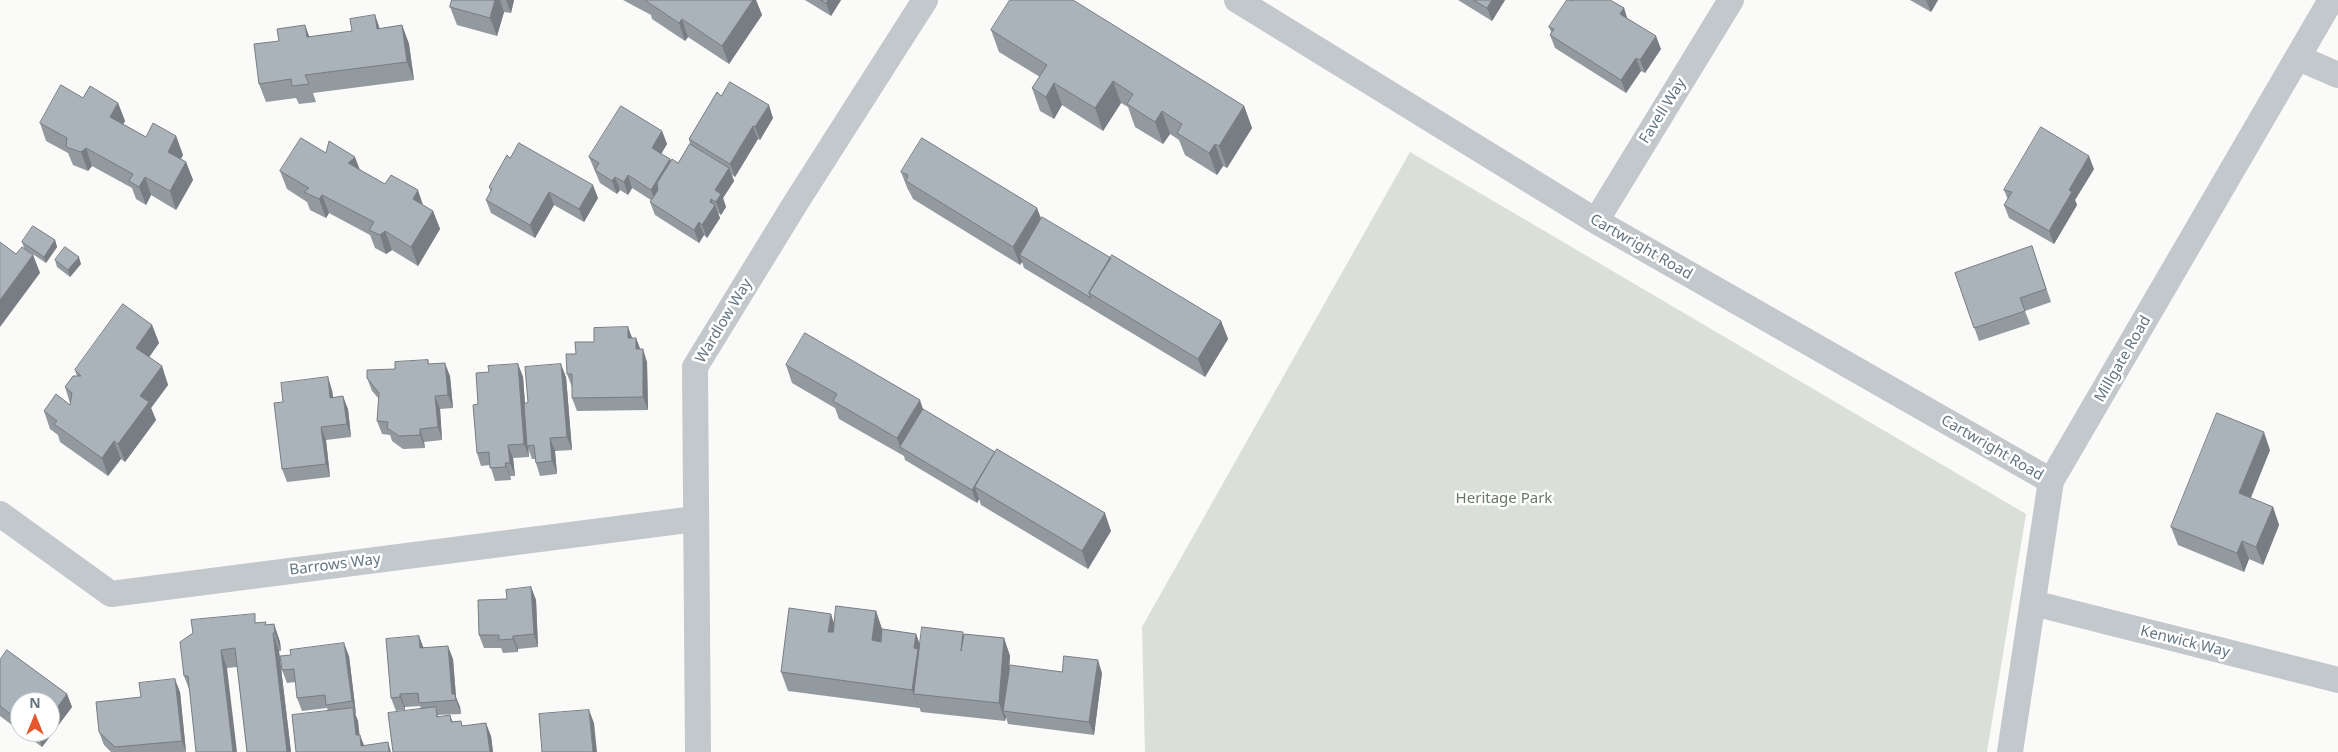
<!DOCTYPE html>
<html>
<head>
<meta charset="utf-8">
<style>
  body { margin:0 }
  #map { position:relative; width:2338px; height:752px; overflow:hidden; background:#fafaf8; font-family:"Noto Sans",sans-serif }
  canvas { display:block }
  .north { position:absolute; left:10px; top:692px; width:50px; height:50px; box-sizing:border-box; background:#fff; border:1px solid #c1c8cd; border-radius:50%; rotate:0deg; font-size:14px; font-weight:700; line-height:20px; text-align:center; color:#657683 }
  .north::after { content:''; display:block; margin:auto; width:18px; height:22px; background:#e4572e; clip-path:polygon(50% 0,100% 100%,50% 72%,0 100%) }
</style>
</head>
<body>
<div id="map">
<canvas width="2338" height="752"></canvas>
<div class="north">N</div>
</div>
<script>
const g = document.querySelector('canvas').getContext('2d');
g.lineJoin = 'round';
function paint(path, color) {
  g.fillStyle = color;
  g.fill(path, 'evenodd');
}
function stroke(path, color, width, dash) {
  g.strokeStyle = color;
  g.lineWidth = width;
  g.lineCap = dash ? 'butt' : 'round';
  g.setLineDash(dash || []);
  g.stroke(path);
}
function label(font, color, halo, rows, align = 'center') {
  g.font = font + ' "Noto Sans",sans-serif';
  g.lineWidth = 5;
  g.setLineDash([]);
  g.textBaseline = 'middle';
  g.strokeStyle = halo;
  g.fillStyle = color;
  for (const [text, x, y, turn = 0] of rows) {
    g.save();
    g.translate(x, y);
    g.rotate((+turn || 0) * Math.PI / 180);
    g.textAlign = isNaN(turn) ? turn : align;
    if (halo) g.strokeText(text, 0, 0);
    g.fillText(text, 0, 0);
    g.restore();
  }
}
paint(new Path2D(`
  M1410,152L2026,514L1987,752H1145L1142,627Z`), '#dadfd7');
stroke(new Path2D(`
  M1237,0L1596,221L2051,481
  M2299,58L2338,75
  M1596,221L1731,0
  M0,514L111,594L695,519
  M2033,603L2338,680
  M698,752L695,367L795,204L925,0
  M2010,752L2051,481L2331,0`), '#c3c8cc', 26);
paint(new Path2D(`
  M452,0H514L511,13L504,12L497,36L457,25L450,7Z
  M623,0H756L762,15L729,64L688,37L685,41L652,19L651,15Z
  M805,0H841L831,16Z
  M1458,0H1505L1492,21Z
  M1910,0H1938L1931,12Z
  M1572,1L1624,8L1627,18L1661,49L1645,73L1641,71L1626,93L1555,48L1550,35L1551,32L1549,27Z
  M375,15L380,29L402,25L409,44L414,80L313,93L316,102L299,104L296,98L266,102L259,84L279,41L305,25L309,37L352,31Z
  M991,30L1244,106L1252,128L1227,168L1223,166L1217,175L1185,155L1179,140L1170,134L1163,144L1135,127L1128,107L1121,103L1103,131L1062,105L1054,119L1040,111L1032,88L1040,77L999,52Z
  M721,96L773,118L760,140L758,139L735,177L732,175L734,181L723,198L726,207L721,215L718,213L720,218L707,238L704,235L699,243L655,215L650,202L651,200L632,188L628,195L620,190L617,194L600,183L589,157L662,131L667,144L661,154L670,159L671,161L678,163L690,144L689,139Z
  M83,98L118,103L125,121L123,124L146,137L176,136L183,155L181,159L186,162L193,180L176,210L151,195L146,205L136,199L132,188L92,166L88,171L73,165L68,153L46,141L40,123Z
  M326,153L360,170L433,211L440,229L418,266L392,250L386,254L375,248L370,235L329,213L326,218L310,210L307,202L287,189L280,171Z
  M510,158L598,198L584,222L554,205L535,238L491,213L486,200L491,192L489,187Z
  M2094,169L2075,200L2077,205L2054,244L2009,218L2004,205L2008,200L2004,190Z
  M901,172L1041,219L1221,321L1228,339L1205,377L1024,268L1022,262L1020,265L913,199L909,191L908,190Z
  M55,240L57,247L46,263L25,249L33,255L40,273L16,254L24,248L22,242Z
  M2032,246L2051,302L2025,311L2030,324L1979,341L1955,273Z
  M55,260L81,264L70,277L57,267Z
  M152,325L159,343L149,357L162,366L168,385L151,408L156,420L125,462L121,459L108,476L60,442L58,435L50,429L44,411L70,405V403L65,387L77,376L75,370Z
  M632,338H636L640,349L647,362L648,410L577,411L572,398V387L567,374L576,354L594,342Z
  M428,360L429,364L450,376L453,408L440,409L442,440L424,442L425,448L403,449L392,441L390,435L382,434L377,421L379,399L372,391L367,378L395,369Z
  M518,364L523,377L525,404L566,377L572,450L555,451L557,474L540,476L536,463L535,459H532L528,448L529,457L513,458L515,476H510L511,480L495,481L490,465L481,466L477,453L478,404L489,372Z
  M786,365L923,410L1111,531L1088,569L981,505L979,499L977,503L905,460L904,456L839,419L835,408L792,383Z
  M332,390L333,397L348,409L351,437L326,440L330,477L287,482L282,469L283,402Z
  M2270,450L2251,498L2273,507L2279,525L2263,565L2249,559L2244,572L2178,545L2171,527Z
  M531,587L536,600L538,647L518,649V652L503,653L501,648H484L479,635L507,599Z
  M876,611L882,629L916,634L920,644L964,634L1004,638L1010,656L1009,670L1102,673L1094,735L1008,724L1006,717L1005,721L921,712L919,707V708L788,691L781,672L834,623Z
  M258,622L267,625L274,624L280,642L281,651H279L291,752H247L237,667L227,668L189,689L184,676Z
  M419,636L423,648L453,659L456,697L460,707L461,714L438,715L439,717L450,715L453,722L491,736L493,752L421,709L420,706L405,707V710L396,711L391,698Z
  M349,656L356,714H355L358,721L359,735L364,745L391,752H296L328,711L327,708L302,711L297,698L296,682L287,683L282,670Z
  M0,660L67,694L72,707L42,747L22,732H50L20,702V731L0,716Z
  M180,692L186,752H111L104,745L99,732Z`), '#929a9f');
paint(new Path2D(`
  M495,0H500L504,12L497,36L490,18Z
  M506,0H514L511,13Z
  M753,0H756L762,15L729,64L722,46Z
  M828,0H841L831,16L826,3Z
  M1492,0H1505L1492,21L1487,8Z
  M1926,0H1938L1931,12Z
  M1624,8L1628,21L1620,14Z
  M375,15L381,33L377,29Z
  M682,19L688,37L685,41L679,23Z
  M305,25L312,44L307,37Z
  M402,25L409,44L414,80L407,62Z
  M1656,36L1661,49L1645,73L1640,60Z
  M1636,58L1641,71L1626,93L1621,80Z
  M1113,81L1121,103L1103,131L1095,108Z
  M1054,83L1062,105L1054,119L1046,97Z
  M118,103L125,121L117,135L110,117Z
  M769,105L773,118L760,140L755,127Z
  M1244,106L1252,128L1227,168L1219,146Z
  M1162,111L1170,134L1163,144L1155,122Z
  M753,126L758,139L735,177L730,164Z
  M662,131L667,144L657,161L652,148Z
  M176,136L183,155L174,170L168,152Z
  M1215,144L1223,166L1217,175L1209,153Z
  M86,148L92,166L88,171L81,152Z
  M2089,156L2094,169L2075,200L2077,205L2054,244L2049,231L2069,190Z
  M355,157L362,175L348,163Z
  M670,159L675,172L656,203L651,190Z
  M186,162L193,180L176,210L170,191Z
  M729,168L734,181L723,198L726,207L721,215L716,202L715,190Z
  M628,175L632,188L628,195L624,182Z
  M145,177L151,195L146,205L139,187Z
  M615,177L620,190L617,194L612,181Z
  M593,185L598,198L584,222L579,209Z
  M418,190L424,208L413,199Z
  M549,192L554,205L535,238L530,225Z
  M322,195L329,213L326,218L319,199Z
  M711,199L714,207L715,205L720,218L707,238L702,225Z
  M1037,208L1044,226L1020,255L1022,262L1020,265L1013,247Z
  M433,211L440,229L418,266L411,247Z
  M699,222L704,235L699,243L694,230Z
  M385,231L392,250L386,254L380,235Z
  M55,240L57,247L46,263L44,257Z
  M33,255L40,273L0,327V300Z
  M79,257L81,264L70,277L68,270Z
  M1221,321L1228,339L1205,377L1198,359Z
  M152,325L159,343L143,366L136,348Z
  M628,327L633,340L628,338Z
  M636,338L641,351L636,349Z
  M643,349L647,362L648,410L643,397Z
  M445,363L450,376L453,408L448,395Z
  M518,364L523,377L529,457L524,444Z
  M561,364L566,377L572,450L567,437Z
  M162,366L168,385L151,408L156,420L125,462L118,444L140,396Z
  M328,377L332,390L335,411L330,398Z
  M343,396L348,409L351,437L347,424Z
  M435,396L440,409L442,440L438,427Z
  M920,400L926,418L900,447L904,457L897,438Z
  M321,427L326,440L330,477L326,464Z
  M420,429L424,442L425,448L420,435Z
  M2264,432L2270,450L2245,511L2239,493Z
  M550,438L555,451L557,474L552,461Z
  M114,441L121,459L108,476L102,458Z
  M508,445L513,458L515,476L510,463Z
  M995,452L975,487L979,499L977,503L972,490Z
  M505,463L510,476L511,480L506,467Z
  M2273,507L2279,525L2263,565L2256,547Z
  M1105,513L1111,531L1088,569L1082,551Z
  M2242,541L2249,559L2244,572L2237,553Z
  M531,587L536,600L538,647L534,634Z
  M876,611L882,629L878,659L872,640Z
  M831,614L837,632H828Z
  M274,624L280,642L281,651L275,633Z
  M273,633L279,651L291,752H287Z
  M916,634L922,652L914,694L919,708L912,690L914,648Z
  M419,636L424,649L420,648Z
  M513,636L518,649V652L513,639Z
  M1004,638L1010,656L1006,711H1003L1006,717L1005,721L999,703Z
  M344,643L349,656L356,714L352,701Z
  M448,646L453,659L456,697L460,707L461,714L456,700L452,694Z
  M221,650L227,668L237,752H233Z
  M1098,660L1102,673L1094,735L1089,722Z
  M175,679L180,692L186,752L182,741Z
  M67,694L72,707L42,747L38,734L39,732H50V718Z
  M400,694L405,707V710L400,697Z
  M353,708L358,721L361,748L356,735Z
  M589,710L594,723L597,752H593Z
  M486,723L491,736L493,752H490Z
  M360,735L365,748L361,746Z
  M388,742L391,752H389Z`), '#777d82');
const building = new Path2D(`
  M452,0H495L490,18L450,7Z
  M647,0H753L722,46L682,19L679,23L646,1Z
  M821,0H828L826,3Z
  M1010,0H1073L1244,106L1219,146L1215,144L1209,153L1177,133L1182,124L1162,111L1155,122L1127,104L1133,94L1113,81L1095,108L1054,83L1046,97L1032,88L1047,65L991,30Z
  M1474,0H1492L1487,8Z
  M1567,0H1570L1572,1L1573,0H1610L1624,8L1620,14L1656,36L1640,60L1636,58L1621,80L1550,35L1554,29L1549,27Z
  M375,15L377,29L402,25L407,62L305,75L309,84L292,86L291,79L259,84L254,44L279,41L277,29L305,25L307,37L352,31L350,19Z
  M730,82L769,105L755,127L753,126L730,164L689,139L717,92L721,96Z
  M61,85L83,98L90,86L118,103L110,117L146,137L153,123L176,136L168,152L186,162L170,191L145,177L139,187L129,181L133,174L86,148L81,152L66,147L67,138L40,123Z
  M621,106L662,131L652,148L670,159L651,190L628,175L624,182L615,177L612,181L595,170L599,163L589,157Z
  M2041,127L2089,156L2069,190L2072,192L2049,231L2004,205L2012,192L2004,190Z
  M301,138L326,153L329,141L355,157L348,163L385,184L391,175L418,190L413,199L433,211L411,247L385,231L380,235L369,230L374,222L322,195L319,199L304,192L309,188L280,171Z
  M922,138L1037,208L1013,247L906,181L908,175L901,172Z
  M519,143L593,185L579,209L549,192L530,225L486,200L492,189L489,187L507,155L510,158Z
  M690,144L729,168L715,190L721,194L716,202L711,199L710,202L715,205L702,225L699,222L694,230L650,202L658,190L657,183L672,159L678,163Z
  M1042,217L1111,258L1089,293L1091,298L1020,255Z
  M33,226L55,240L44,257L22,242Z
  M0,242L16,254L22,247L33,255L0,300Z
  M2032,246L2046,289L2020,298L2025,311L1974,328L1955,273Z
  M65,247L79,257L68,270L55,260Z
  M1112,255L1221,321L1198,359L1089,293Z
  M123,304L152,325L136,348L162,366L140,396L149,402L118,444L114,441L102,458L54,424L57,421L44,411L56,394L70,405L72,393L65,387L73,376H81L75,370Z
  M628,327V338H636V349H643V397L572,398V374H567L566,354H576L575,342H594V328Z
  M805,333L920,400L897,438L833,401L837,394L786,365Z
  M428,360V364L445,363L448,395L435,396L438,427L420,429V435L399,436L387,428L388,422L377,421L379,393L367,378V370L395,369V362Z
  M518,364L524,444L508,445L510,463H505L506,467L490,468L489,452L477,453L473,405L478,404L476,373L489,372L488,366Z
  M561,364L567,437L550,438L552,461L536,463L534,445L527,446L524,404L528,402L525,367Z
  M328,377L330,398L343,396L347,424L321,427L326,464L282,469L274,403L283,402L281,383Z
  M923,409L995,452L972,490L900,447Z
  M2217,413L2264,432L2239,493L2273,507L2256,547L2242,541L2237,553L2171,527Z
  M997,449L1105,513L1082,551L975,487Z
  M531,587L534,634L513,636V639L499,640V635H479L478,600L507,599L506,590Z
  M836,606L876,611L872,640L881,642L882,629L916,634L914,648L918,649L912,690L781,672L789,608L831,614L828,632H833Z
  M255,614V623L266,622L265,625L274,624L275,633H273L287,752H247L235,648L221,650L233,752H196L188,676H184L180,642L193,633L191,620Z
  M922,627L963,632L961,651L964,634L1004,638L999,703L914,694Z
  M419,636L420,648L448,646L452,694H455L456,700L419,703L418,693L400,694V697L391,698L386,639Z
  M344,643L352,701L326,705L325,695L297,698L294,669L282,670L280,656L291,655L290,650Z
  M7,650L67,694L50,718V702H20V721L0,706V660Z
  M1064,656L1098,660L1089,722L1003,711L1010,665L1062,672Z
  M175,679L182,741L115,747L99,732L96,702L141,697L139,683Z
  M436,707L437,717L450,715L451,722L461,721L462,726L486,723L490,752H393L388,713Z
  M353,708L356,735H360L361,746L388,742L389,752H296L292,715Z
  M589,710L593,752H542L539,714Z`);
paint(building, '#aab3b9');
stroke(building, '#777d82', 1);
label('15px', '#657683', '#fff', [
  ["Favell Way",1663,111,-58],
  ["Cartwright Road",1641,247,30],
  ["Wardlow Way",724,321,-59],
  ["Millgate Road",2123,359,-60],
  ["Cartwright Road",1992,448,30],
  ["Barrows Way",335,565,-7],
  ["Kenwick Way",2185,642,14]
]);
label('15px', '#687a64', '#fff', [
  ["Heritage Park",1504,499]
]);
</script>
</body>
</html>
